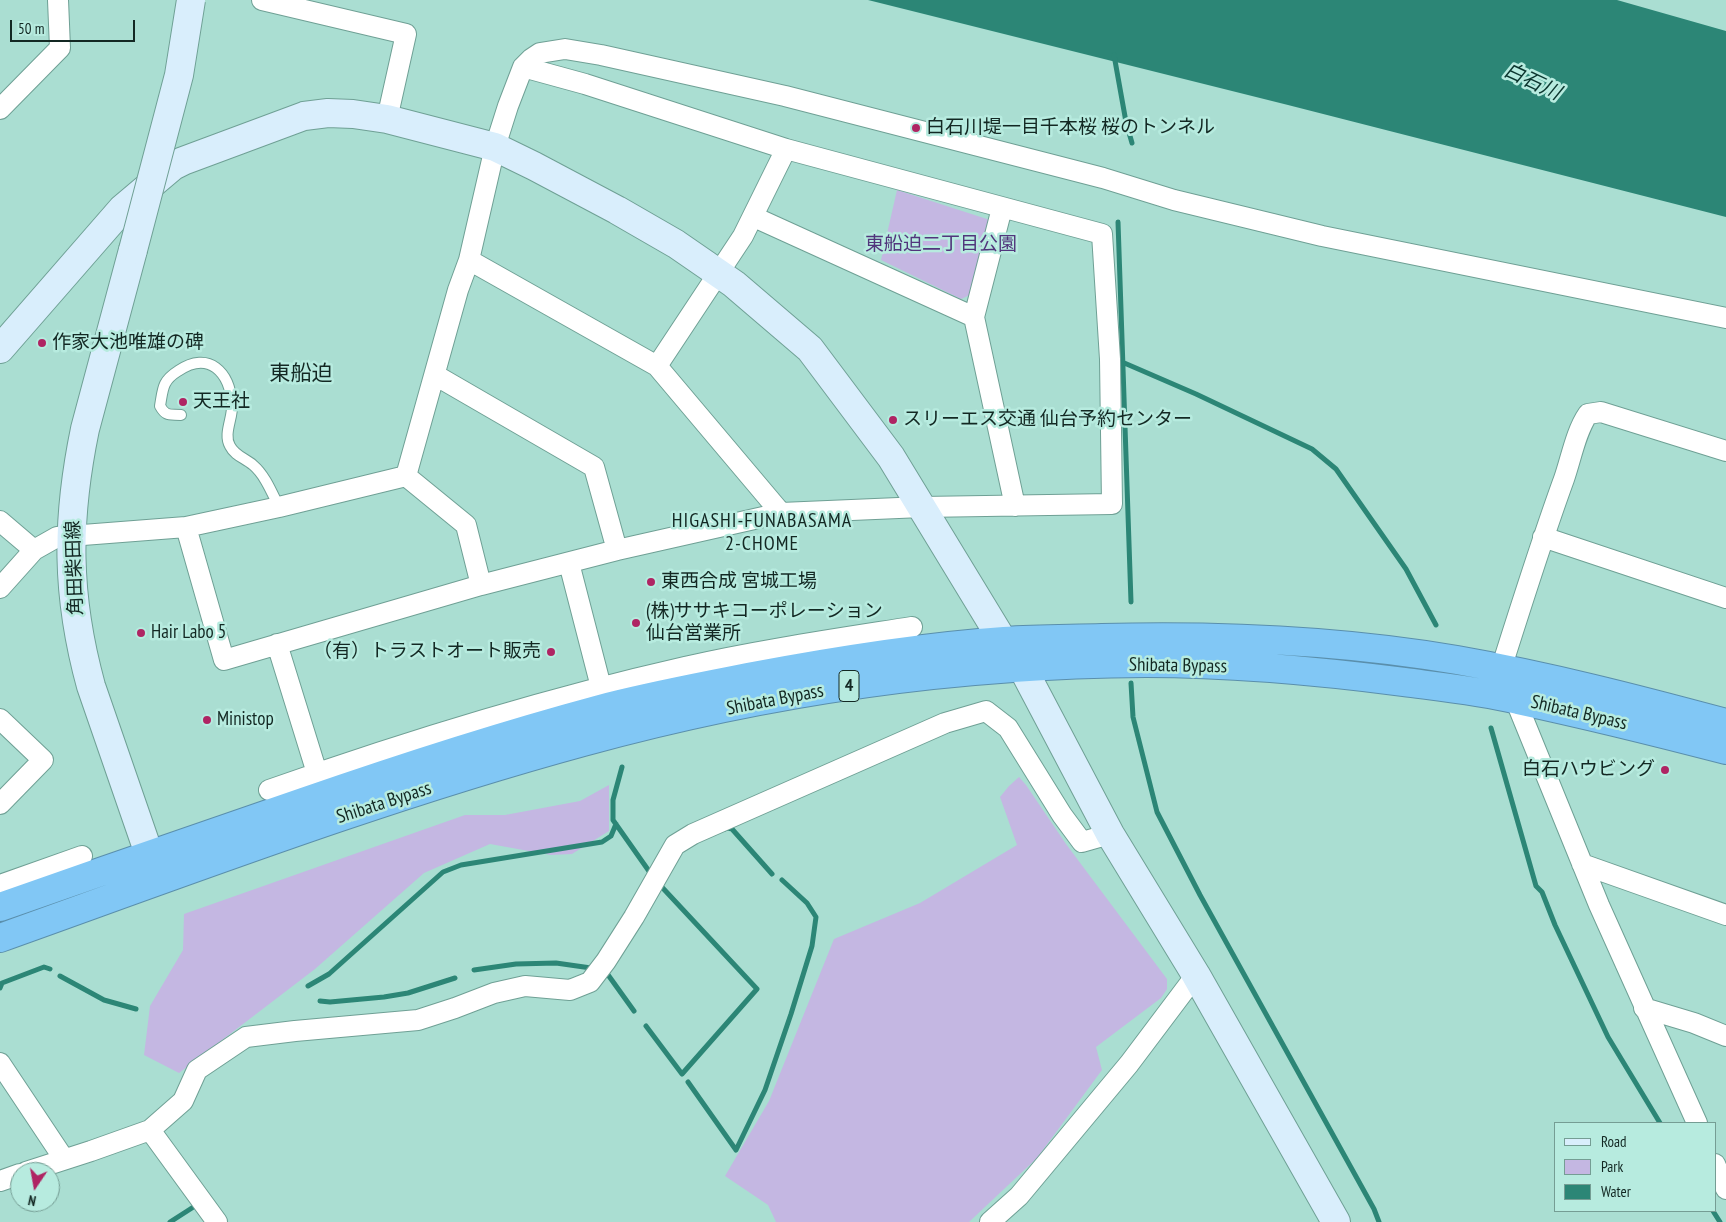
<!DOCTYPE html>
<html>
<head>
<meta charset="utf-8">
<style>
  body { margin:0 }
  #map { position:relative; width:1726px; height:1222px; overflow:hidden; background:#aaded2; font-family:"PT Sans Narrow",sans-serif }
  canvas { display:block }
  .legend { position:absolute; left:1554px; top:1122px; width:162px; height:90px; box-sizing:border-box; background:#b7ebdf; border:1px solid #759d94; margin:0; padding:6px 9px; list-style:none; font-size:15px; color:#132823 }
  .legend li { display:flex; align-items:center; gap:10px; height:25px }
  .legend b { width:25px; border:1px solid #759d94 }
  .north { position:absolute; left:10px; top:1162px; width:50px; height:50px; box-sizing:border-box; background:#b7ebdf; border:1px solid #759d94; border-radius:50%; rotate:192deg; font-size:14px; font-weight:700; line-height:20px; text-align:center; color:#132823 }
  .north::after { content:''; display:block; margin:auto; width:18px; height:22px; background:#af2463; clip-path:polygon(50% 0,100% 100%,50% 72%,0 100%) }
  .scale { position:absolute; left:10px; top:20px; width:125px; height:22px; box-sizing:border-box; border:2px solid #132823; border-top:0; padding-left:6px; font-size:15px; line-height:18px; white-space:nowrap; color:#132823; -webkit-text-stroke:4px #b7ebdf; paint-order:stroke }
</style>
</head>
<body>
<div id="map">
<canvas width="1726" height="1222"></canvas>
<ul class="legend">
<li><b style="height:6px;background:#d9eefc"></b>Road</li>
<li><b style="height:14px;background:#c4b7e2"></b>Park</li>
<li><b style="height:14px;background:#2c8676"></b>Water</li>
</ul>
<div class="north">N</div>
<div class="scale">50 m</div>
</div>
<script>
const g = document.querySelector('canvas').getContext('2d');
g.lineJoin = 'round';
function paint(path, color) {
  g.fillStyle = color;
  g.fill(path, 'evenodd');
}
function stroke(path, color, width, dash) {
  g.strokeStyle = color;
  g.lineWidth = width;
  g.lineCap = dash ? 'butt' : 'round';
  g.setLineDash(dash || []);
  g.stroke(path);
}
function label(font, color, halo, rows, align = 'center') {
  g.font = font + ' "PT Sans Narrow","Noto Sans JP",sans-serif';
  g.lineWidth = 5;
  g.setLineDash([]);
  g.textBaseline = 'middle';
  g.strokeStyle = halo;
  g.fillStyle = color;
  for (const [text, x, y, turn = 0] of rows) {
    g.save();
    g.translate(x, y);
    g.rotate((+turn || 0) * Math.PI / 180);
    g.textAlign = isNaN(turn) ? turn : align;
    if (halo) g.strokeText(text, 0, 0);
    g.fillText(text, 0, 0);
    g.restore();
  }
}
paint(new Path2D(`
  M897,190L990,220L972,294L961,299L881,260Z
  M1019,777L1026,785L1066,844L1167,979V989L1161,998L1096,1047L1102,1070L1037,1158L969,1222H776L768,1205L725,1176L769,1101L834,939L920,903L1017,845L1000,797L1009,786Z
  M609,785V831L572,854L551,855L490,844L424,873L315,969L179,1073L144,1055L150,1006L183,950L184,914L465,815H505L580,801Z`), '#c4b7e2');
paint(new Path2D(`
  M868,0H1617L1726,31V217L1288,105Z`), '#2c8676');
stroke(new Path2D(`
  M1114,55L1126,122L1132,143
  M1118,222L1131,602
  M1122,362L1196,394L1312,449L1336,469L1406,569L1436,625
  M1131,683L1133,717L1157,812L1200,895L1374,1209L1379,1222
  M1491,728L1536,886L1542,892L1555,925L1608,1037L1660,1123
  M622,767L613,800V820L651,874
  M725,829L728,828L732,829L772,874
  M474,970L516,964L556,963L591,968L594,966
  M606,972L634,1011
  M60,976L104,1000L136,1009
  M308,986L329,974L443,872L461,865L602,842L611,836L616,824
  M0,988L2,983L44,967L50,969
  M320,1001L330,1002L384,997L408,993L455,978
  M646,1026L682,1074L757,989L659,884L660,883
  M688,1082L736,1150L765,1090L791,1014L812,946L816,917L807,903L782,880
  M1713,1211L1720,1222
  M170,1222L195,1206`), '#2c8676', 5);
const lane = new Path2D(`
  M181,415C170,414 166,417 160,406C163,389 162,381 178,371C209,350 230,372 232,405C233,418 223,434 230,446C235,456 245,458 253,465C265,475 272,493 279,507`);
const street = new Path2D(`
  M262,0L406,34L387,119
  M0,109L60,48L58,0
  M1002,208L974,317L1015,506
  M754,217L974,317
  M469,260L657,366L781,513L922,507L1112,504L1110,359L1102,234L786,149L585,84L523,67
  M657,366L743,236L786,149
  M435,375L594,467L617,550L781,513
  M406,476L466,525L481,585L617,550
  M0,521L34,550
  M1543,537L1726,598
  M569,563L601,687
  M481,585L224,660L186,527L279,507L406,476L458,290L469,260L495,147L508,106L523,67L531,59L540,53L565,49L601,55L785,96L1103,178L1174,200L1322,236L1726,318
  M0,588L34,550L57,537L186,527
  M277,644L321,786
  M1501,669C1521,606 1541,542 1564,479C1571,459 1576,431 1588,414L1601,412L1726,451
  M1515,699L1599,905L1697,1123
  M0,719L43,760L0,804
  M269,790C405,742 544,699 685,667C760,650 836,639 912,627
  M1582,864L1726,915
  M0,885L82,856
  M1644,1008L1694,1023L1726,1036
  M0,1063L64,1159
  M150,1130L217,1222
  M1715,1164L1726,1189
  M26,1172L91,1151L150,1130L183,1101L197,1070L246,1037L295,1031L418,1020L455,1008L494,993L525,986L570,990L590,982L606,961L634,917L675,845L693,834L945,723L986,711L1008,728L1062,815L1082,842L1110,834
  M0,1181L20,1174
  M990,1222L1019,1196L1129,1064L1196,975`);
const secondary = new Path2D(`
  M133,250L85,429C66,521 66,595 91,686L157,877
  M0,349L122,209L173,166L183,161L304,116L328,113L353,114L387,119L495,147L534,166L617,210L676,244L734,284L810,349L891,457L1003,641L1022,667L1110,834L1196,975L1336,1222`);
const highway = new Path2D(`
  M0,907C101,872 202,836 303,802C401,768 500,736 600,709C649,696 699,687 748,677C833,661 918,647 1004,641C1037,639 1069,639 1102,638C1221,635 1340,640 1457,660C1548,676 1637,699 1726,723
  M0,938C193,869 385,796 583,742C765,692 957,664 1146,663C1232,663 1319,671 1404,682C1442,687 1481,691 1518,700C1588,715 1657,732 1726,750`);
stroke(lane, '#6fa095', 12);
stroke(street, '#6fa095', 22);
stroke(secondary, '#6fa095', 30);
stroke(highway, '#5a8fac', 30);
stroke(lane, '#fff', 10);
stroke(street, '#fff', 20);
stroke(secondary, '#d9eefc', 28);
stroke(highway, '#81c7f5', 28);
const secondaryBridge = new Path2D(`
  M133,250L179,75L191,0`);
stroke(secondaryBridge, '#6fa095', 30, []);
stroke(secondaryBridge, '#d9eefc', 28);
for (const [x, y, r, color] of [
  [916,128,5,"#af2463"],
  [42,343,5,"#af2463"],
  [183,402,5,"#af2463"],
  [893,420,5,"#af2463"],
  [651,582,5,"#af2463"],
  [636,623,5,"#af2463"],
  [141,633,5,"#af2463"],
  [551,652,5,"#af2463"],
  [207,720,5,"#af2463"],
  [1665,770,5,"#af2463"]
]) {
  const dot = new Path2D();
  dot.arc(x, y, r, 0, 2 * Math.PI);
  g.fillStyle = color;
  g.fill(dot);
  stroke(dot, '#b7ebdf', 2);
}
for (const [x, y, w] of [
  [849,686,20]
]) {
  const box = new Path2D();
  box.roundRect(x - w / 2, y - 15.5, w, 31, 4);
  g.fillStyle = '#b7ebdf';
  g.fill(box);
  stroke(box, '#132823', 1);
}
label('bold 18px', '#132823', null, [
  ["4",849,686]
]);
label('19px', '#132823', '#b7ebdf', [
  ["白石川堤一目千本桜 桜のトンネル",926,128],
  ["作家大池唯雄の碑",52,343],
  ["天王社",193,402],
  ["スリーエス交通 仙台予約センター",903,420],
  ["東西合成 宮城工場",661,582],
  ["(株)ササキコーポレーション",646,612],
  ["仙台営業所",646,634],
  ["Hair Labo 5",151,633],
  ["（有）トラストオート販売",541,652,"right"],
  ["Ministop",217,720],
  ["白石ハウビング",1655,770,"right"]
], 'left');
label('19px', '#51357c', '#b7ebdf', [
  ["東船迫二丁目公園",941,245]
]);
label('19px', '#132823', '#b7ebdf', [
  ["角田柴田線",75,568,-92],
  ["Shibata Bypass",1178,666,1],
  ["Shibata Bypass",775,700,-11],
  ["Shibata Bypass",1579,713,13],
  ["Shibata Bypass",384,803,-18]
]);
label('italic 20px', '#0b352e', '#b7ebdf', [
  ["白石川",1532,82,25]
]);
g.letterSpacing = '1px';
label('20px', '#132823', '#b7ebdf', [
  ["HIGASHI-FUNABASAMA",762,521],
  ["2-CHOME",762,544]
]);
g.letterSpacing = '0px';
label('21px', '#132823', '#b7ebdf', [
  ["東船迫",301,374]
]);
</script>
</body>
</html>
